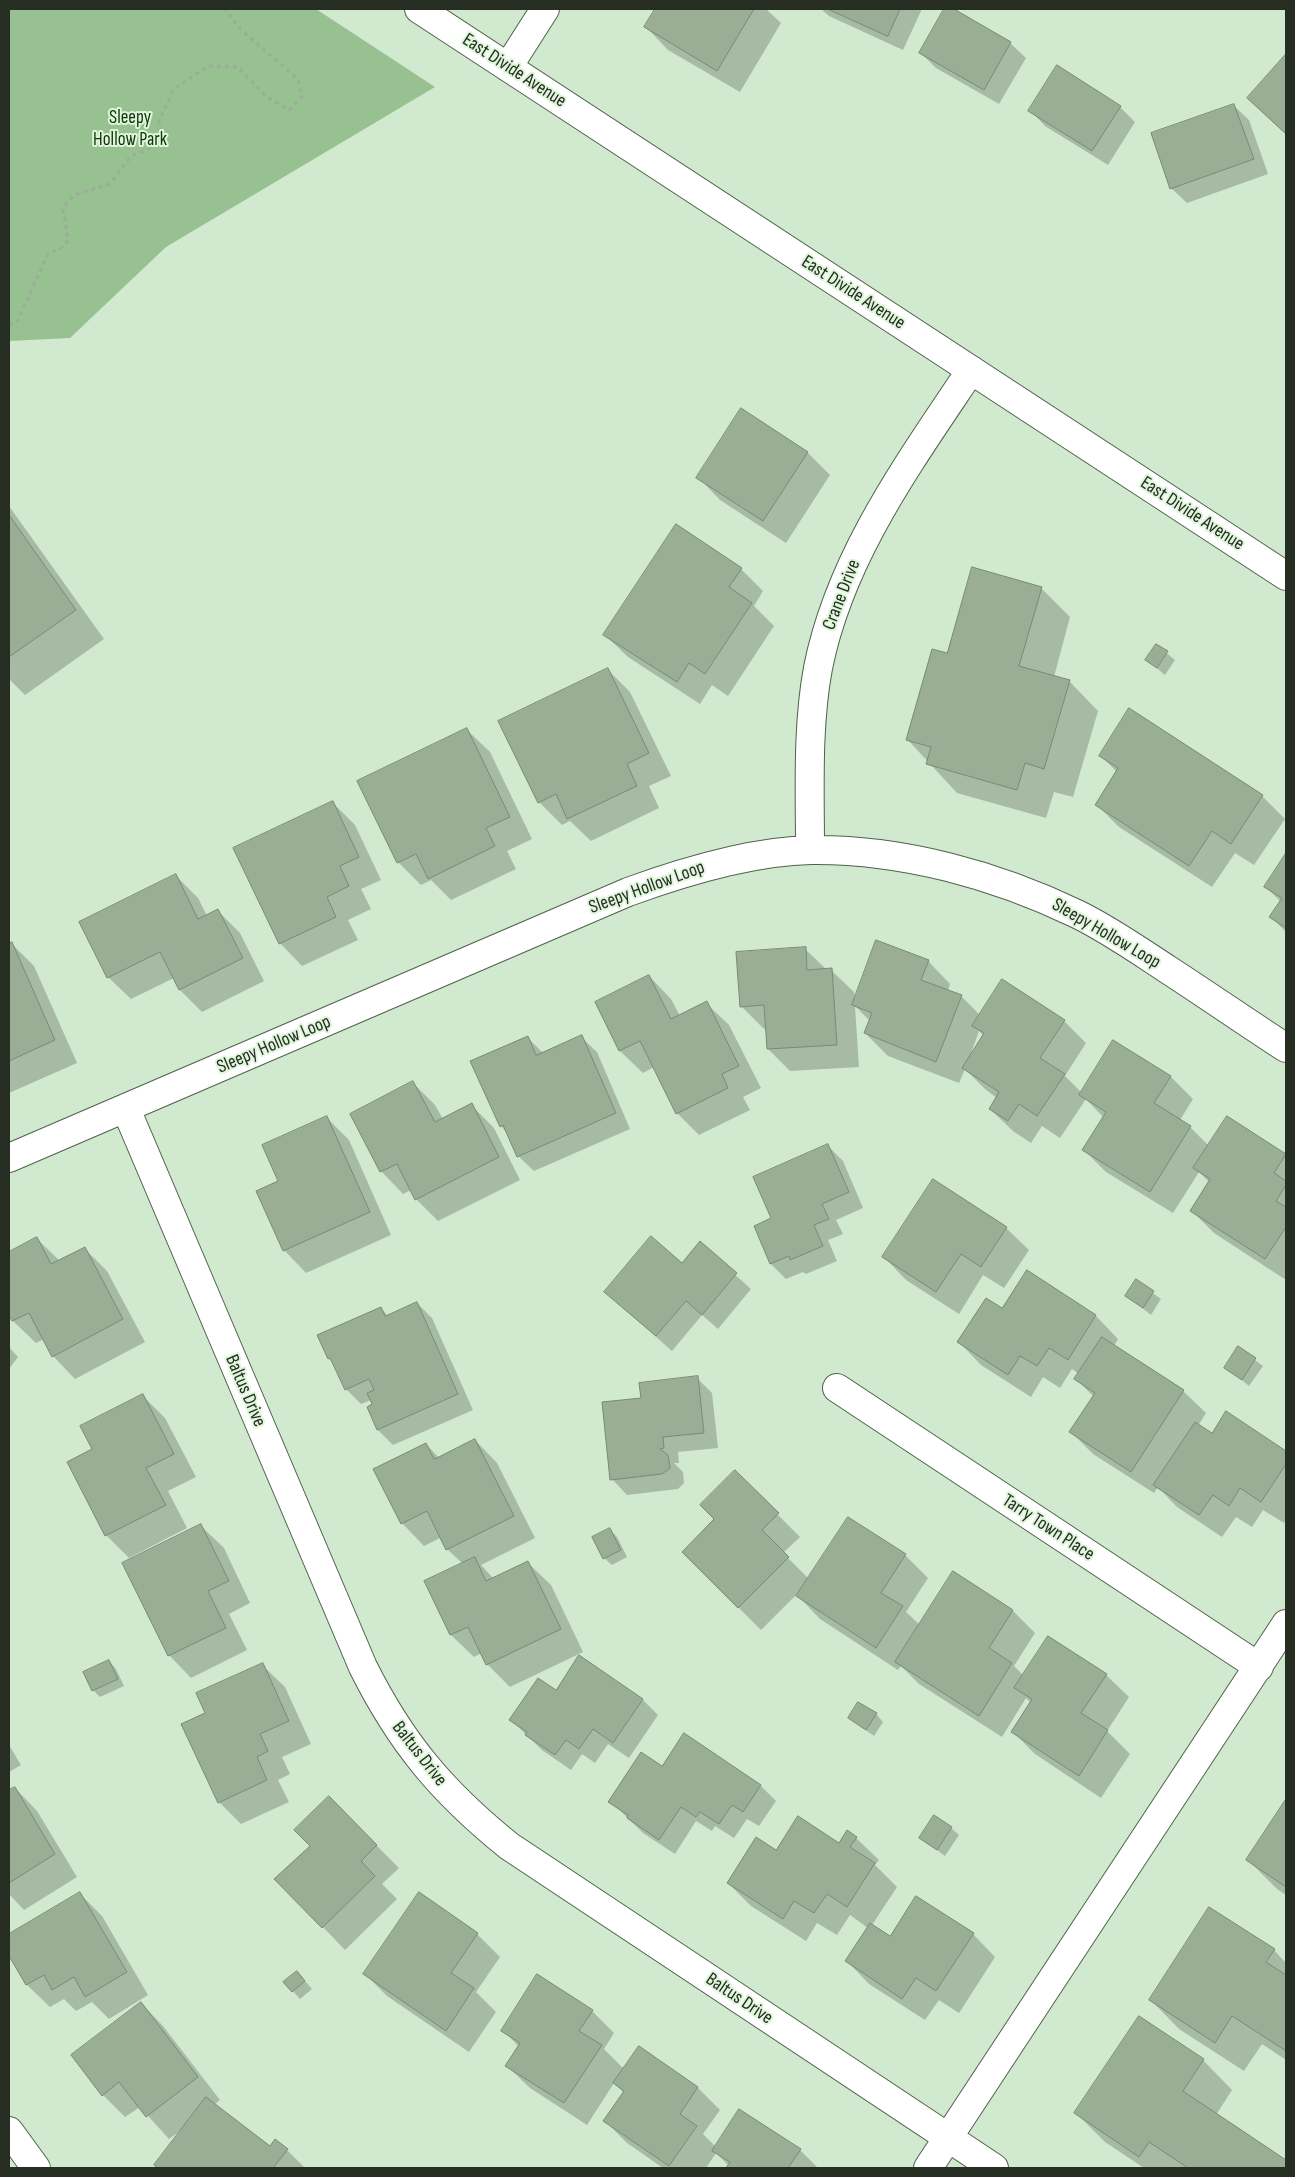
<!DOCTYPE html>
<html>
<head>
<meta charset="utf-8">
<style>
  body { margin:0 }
  #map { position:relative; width:1295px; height:2177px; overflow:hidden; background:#d1e9ce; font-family:"Sofia Sans Condensed",sans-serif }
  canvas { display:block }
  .frame { position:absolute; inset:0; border:10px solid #262e24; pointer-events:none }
</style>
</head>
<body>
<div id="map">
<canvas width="1295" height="2177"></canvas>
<div class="frame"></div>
</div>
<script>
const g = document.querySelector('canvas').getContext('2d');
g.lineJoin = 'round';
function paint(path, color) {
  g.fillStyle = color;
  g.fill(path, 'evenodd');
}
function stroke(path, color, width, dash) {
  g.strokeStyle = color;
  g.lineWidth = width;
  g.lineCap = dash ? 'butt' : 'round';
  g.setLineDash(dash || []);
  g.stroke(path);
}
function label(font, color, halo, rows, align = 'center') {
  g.font = font + ' "Sofia Sans Condensed",sans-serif';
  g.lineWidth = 4;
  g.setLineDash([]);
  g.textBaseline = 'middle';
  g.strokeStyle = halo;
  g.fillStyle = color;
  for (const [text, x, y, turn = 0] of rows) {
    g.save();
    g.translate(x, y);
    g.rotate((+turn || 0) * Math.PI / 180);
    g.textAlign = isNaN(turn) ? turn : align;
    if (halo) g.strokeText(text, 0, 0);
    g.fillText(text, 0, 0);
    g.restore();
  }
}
paint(new Path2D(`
  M9,9H316L435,87L166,247L70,338L9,341Z`), '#98c191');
paint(new Path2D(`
  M656,9H766L781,23L740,92L668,50L646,27Z
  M821,9H922L903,50L829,16Z
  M946,9H951L1010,43L1026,58L999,104L936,68L921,53Z
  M1286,55V134L1248,98Z
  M1233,105L1249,120L1268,174L1187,203L1171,188Z
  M1120,107L1135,122L1108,165L1045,126L1030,110Z
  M742,410L808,453L830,475L786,543L720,500L698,477Z
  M9,506L104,639L25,695L9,679Z
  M741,569L763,591L754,606L774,626L728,696L712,685L700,704L628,657L605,635Z
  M1041,588L1070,617L1054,677L1069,681L1098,711L1073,797L1054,792L1046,818L957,793L907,739L948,655Z
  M1157,645L1175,660L1165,675L1147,660Z
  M608,670L630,692L671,776L649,786L659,808L591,841L570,821L562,825L539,802Z
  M1129,710L1262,796L1285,819L1254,865L1235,853L1212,887L1119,827L1096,804L1117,772L1100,755Z
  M467,730L490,752L532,839L507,851L516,869L451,900L431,880L421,885L398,862Z
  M333,803L355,825L381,880L361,889L371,909L348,920L358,940L302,966L280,943Z
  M1286,855V932L1271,917L1281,902L1266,887Z
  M176,876L198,898L207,916L218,911L240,933L264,981L202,1012L180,990L174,978L131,999L108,977Z
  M12,944L34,966L77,1063L9,1093V945Z
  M805,949L827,970H831L854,992L855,1000L928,961L950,984L948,991L961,996L980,1015L1064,1021L1086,1043L1065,1076L1082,1093L1114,1042L1171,1077L1193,1099L1180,1120L1190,1127L1209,1146L1228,1117L1286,1156V1280L1214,1233L1191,1210L1210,1183L1199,1172L1173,1213L1106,1172L1084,1150L1104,1118L1086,1099L1060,1138L1042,1126L1031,1143L1013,1131L990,1109L997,1098L986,1090L965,1069L959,1083L888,1056L865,1033L870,1021L855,1006L859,1067L790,1071L768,1049L767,1028L764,1029L741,1006ZM979,1031L984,1036L971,1056H970Z
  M649,976L671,999L680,1016L706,1003L729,1025L761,1088L743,1097L750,1110L699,1135L677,1113L654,1067L643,1073L620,1051L597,1002Z
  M527,1037L543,1053L581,1037L597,1052L630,1129L534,1171L518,1156L509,1135L501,1126Z
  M413,1083L435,1105L443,1119L471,1105L494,1128L520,1180L438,1221L416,1199L411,1190L403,1194L381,1171Z
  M327,1118L349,1140L391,1235L306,1273L284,1250L279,1182Z
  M828,1146L843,1161L863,1208L836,1220L843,1234L828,1240L837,1261L806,1274L803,1272L786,1279L771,1264L756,1226L773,1219Z
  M1006,1228L1029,1250L1004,1288L983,1275L959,1314L906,1280L884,1257Z
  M37,1239L60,1261L84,1248L107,1271L145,1342L75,1379L53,1356L44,1339L36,1343L13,1321L9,1312V1253Z
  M700,1243L751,1289L718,1329L702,1315L672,1351L605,1292L682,1265Z
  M1028,1272L1096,1316L1118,1339L1114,1346L1183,1391L1206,1413L1198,1426L1212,1435L1227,1413L1286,1453V1519L1284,1523L1263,1510L1252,1527L1236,1517L1222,1537L1177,1507L1158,1487L1154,1493L1093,1454L1071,1432L1094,1397L1076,1379L1079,1374L1072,1369L1060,1388L1043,1377L1031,1397L981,1365L959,1342L1003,1310Z
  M1136,1281L1161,1299L1151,1315L1126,1295Z
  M417,1303L432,1318L473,1410L393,1445L378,1430L369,1407L373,1405L371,1400L361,1404L346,1389L334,1364L329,1358L381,1308L388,1316Z
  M9,1347L18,1357L9,1369Z
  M1239,1348L1263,1366L1249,1386L1226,1367Z
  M697,1378L712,1393L718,1448L678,1452L679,1463H674L683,1472L684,1483L678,1489L627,1495L612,1479L642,1400Z
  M142,1395L165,1418L196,1477L168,1491L187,1528L129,1558L106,1535L94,1450Z
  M475,1440L497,1463L535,1538L481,1565L494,1579L528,1563L551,1585L583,1652L510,1687L487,1664L482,1653L474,1657L451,1635L426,1582L463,1564L447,1549L442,1537L424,1546L402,1523L426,1444L439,1458Z
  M735,1472L800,1537L783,1553L809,1579L848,1518L905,1555L928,1578L906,1612L920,1625L954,1573L1013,1611L1035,1633L1014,1666L1024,1676L1106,1675L1129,1697L1107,1731L1130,1754L1101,1798L1035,1754L1013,1732L1031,1703L1026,1698L1002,1737L919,1684L901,1666L898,1670L820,1619L798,1596L800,1591L761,1630L683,1552L716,1519Z
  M201,1526L224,1548L250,1603L229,1614L247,1650L191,1678L169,1655Z
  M609,1529L617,1537L627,1557L612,1565L604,1558Z
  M579,1657L643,1700L658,1715L629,1758L608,1744L595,1763L582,1754L571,1770L542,1750L511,1720L556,1691Z
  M109,1661L116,1669L124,1686L100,1697L93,1690Z
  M262,1665L285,1687L311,1744L282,1757L290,1774L278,1780L289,1802L241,1824L219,1802L206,1714Z
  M876,1714L883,1722L874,1736L849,1718Z
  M9,1745L21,1765L9,1772Z
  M761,1786L776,1801L759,1826L747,1819L734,1838L715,1826L712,1831L696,1821L675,1854L643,1833L610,1801Z
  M15,1788L37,1811L77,1877L24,1910L9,1894V1792Z
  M329,1798L399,1868L382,1884L397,1899L345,1950L323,1927L311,1846Z
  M1286,1802V1895L1277,1889L1248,1860Z
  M951,1828L959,1835L945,1856L921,1838Z
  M856,1838L879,1860L875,1865L897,1887L872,1925L890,1937L973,1934L995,1957L959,2013L939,2000L925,2020L869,1984L847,1961L868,1928L850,1915L837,1935L817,1923L806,1941L751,1906L728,1883L777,1852L840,1845Z
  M80,1894L102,1916L148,1995L109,2019L92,2002L76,2011L64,1999L50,2007L27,1985L9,1953V1935Z
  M419,1894L477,1934L500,1957L476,1992L496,2012L469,2052L387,1996L365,1974Z
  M1274,1950L1286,1963V2060L1262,2044L1244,2071L1179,2029L1150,1999Z
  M304,1980L312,1989L300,1999L285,1982Z
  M141,2003L163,2026L220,2100L214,2105L270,2147L287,2150L305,2168H159L155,2165L181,2130L169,2139L140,2107L125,2117L103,2095Z
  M592,2011L614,2033L604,2049L624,2069L639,2047L698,2088L720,2110L703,2134L716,2147L800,2150L818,2168H727L729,2166L716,2153L706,2168H663L627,2143L605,2121L624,2093L614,2083L587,2125L530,2088L507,2066L519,2047L503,2030Z
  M1203,2060L1232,2090L1216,2115L1286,2162V2168H1144L1105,2142L1076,2113Z`), '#0003');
const building = new Path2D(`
  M655,9H754L717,71L644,27Z
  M828,9H900L888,36Z
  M944,9H954L1011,42L984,90L919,53Z
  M1286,54V134L1247,98Z
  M1057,65L1121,106L1092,151L1028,111Z
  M1234,104L1254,159L1170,189L1151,133Z
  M741,408L808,452L763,521L696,478Z
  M9,515L76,610L9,657Z
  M676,524L742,568L729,587L752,603L705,674L689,663L677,682L603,635Z
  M972,567L1042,587L1019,666L1070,680L1044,769L1025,763L1017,790L926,764L931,747L906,740L932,649L947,653Z
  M1156,644L1168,651L1157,668L1145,660Z
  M608,668L649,753L627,764L637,786L567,819L556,794L538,803L498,721Z
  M1129,708L1263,795L1231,844L1212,831L1189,866L1095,805L1118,768L1099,756Z
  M467,728L510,817L486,828L495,846L428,879L416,854L397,863L357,781Z
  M333,801L359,857L340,866L349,886L327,897L336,917L279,944L233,848Z
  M1286,853V928L1269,917L1282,898L1264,887Z
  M176,874L198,919L218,909L243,958L179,990L160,952L107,978L79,922Z
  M876,940L929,960L921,980L962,995L936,1062L864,1033L872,1013L852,1005Z
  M12,942L55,1040L9,1061V944Z
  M806,947L807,970L832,968L837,1045L767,1049L764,1005L740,1007L736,952Z
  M649,975L671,1019L707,1001L739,1066L722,1074L728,1088L676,1114L640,1041L619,1051L595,1002Z
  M1002,979L1065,1020L1040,1058L1065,1074L1037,1116L1019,1104L1008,1121L989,1109L999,1092L962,1068L984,1033L972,1026Z
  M582,1035L616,1113L517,1157L503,1125L500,1127L470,1061L528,1036L536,1055Z
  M1113,1040L1171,1076L1154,1103L1191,1126L1150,1192L1082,1150L1106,1112L1079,1095Z
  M413,1081L435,1122L472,1103L499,1157L415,1200L397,1164L380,1172L350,1114Z
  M327,1116L370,1212L283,1251L256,1191L278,1181L262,1145Z
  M1227,1116L1286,1154L1274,1173L1286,1181V1185L1276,1201L1286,1207V1227L1265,1259L1190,1211L1210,1179L1193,1168Z
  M828,1144L849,1192L822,1204L829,1219L814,1225L823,1246L790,1260L789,1256L770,1264L754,1226L771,1218L753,1177Z
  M933,1179L1007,1227L981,1267L961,1254L936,1292L882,1257Z
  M651,1236L682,1263L700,1241L737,1273L702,1315L686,1301L656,1336L604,1292Z
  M37,1237L51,1264L85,1247L123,1319L52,1357L29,1313L12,1321L9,1315V1252Z
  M1027,1270L1096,1315L1068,1360L1049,1348L1037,1366L1020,1356L1008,1375L957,1342L986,1298L1002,1308Z
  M1136,1279L1154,1291L1143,1308L1125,1296Z
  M417,1302L458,1394L377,1430L367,1407L372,1404L367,1393L374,1390L369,1379L345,1390L330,1358L328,1359L317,1335L381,1307L385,1316Z
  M1102,1337L1184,1390L1131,1472L1069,1432L1095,1393L1074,1379Z
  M1238,1346L1256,1358L1242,1380L1224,1368Z
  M698,1376L704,1433L663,1437L664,1448L660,1449L668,1455L670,1468L662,1474L610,1480L602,1402L641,1398L639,1383Z
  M143,1394L174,1454L146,1468L166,1505L105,1536L67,1462L92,1449L80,1426Z
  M1226,1411L1286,1451V1464L1261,1502L1240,1488L1229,1506L1213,1495L1199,1515L1153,1485L1195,1422L1212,1433Z
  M475,1439L514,1516L446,1550L427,1511L401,1524L373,1469L426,1443L434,1459Z
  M735,1470L779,1513L762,1530L789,1557L738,1608L682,1552L714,1519L700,1505Z
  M848,1517L906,1554L881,1593L903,1606L876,1648L796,1596Z
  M201,1524L229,1581L208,1591L226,1628L168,1656L122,1563Z
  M610,1528L621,1550L603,1559L592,1537Z
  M475,1557L486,1581L528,1561L561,1629L486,1665L468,1627L450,1635L424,1581Z
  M953,1571L1013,1610L989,1648L1012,1663L979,1716L895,1662Z
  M1048,1636L1107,1674L1081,1713L1108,1730L1079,1776L1011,1732L1032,1699L1014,1688Z
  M579,1655L643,1699L613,1743L593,1729L579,1749L566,1740L555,1755L525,1735L527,1732L509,1720L538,1678L556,1690Z
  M109,1660L118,1679L92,1691L83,1672Z
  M263,1663L289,1721L260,1734L268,1751L257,1757L267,1780L218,1803L181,1724L205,1713L196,1693Z
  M858,1702L877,1713L866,1730L848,1718Z
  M684,1733L761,1785L743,1812L732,1805L719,1824L700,1812L696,1817L681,1807L659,1840L627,1818L628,1815L608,1802L641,1752L662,1766Z
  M15,1787L55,1854L9,1883V1790Z
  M329,1796L377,1845L361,1861L375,1876L322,1928L274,1879L310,1846L294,1830Z
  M1286,1799V1887L1246,1860Z
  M934,1815L952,1827L937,1850L919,1838Z
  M798,1816L839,1843L847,1830L857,1837L850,1847L875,1863L847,1907L827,1894L814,1913L794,1901L783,1919L727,1883L756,1837L776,1850Z
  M80,1892L127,1972L85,1997L74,1977L52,1990L44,1975L26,1985L9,1956V1934Z
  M419,1892L478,1933L451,1973L474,1988L446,2031L363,1974Z
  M916,1896L974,1933L936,1991L916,1978L902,1999L845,1961L870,1923L890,1936Z
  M1209,1907L1275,1949L1266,1962L1286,1975V2051L1232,2016L1215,2043L1149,2000Z
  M297,1971L305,1981L292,1992L283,1982Z
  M537,1974L593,2010L579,2031L602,2045L564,2103L505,2066L520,2043L501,2031Z
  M141,2002L198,2077L146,2117L119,2082L102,2096L71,2055Z
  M1139,2016L1204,2059L1183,2091L1286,2160V2168H1188L1149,2142L1139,2157L1074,2113Z
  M639,2046L698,2087L680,2114L697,2126L669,2166L603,2121L624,2091L613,2083Z
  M206,2097L270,2146L275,2139L288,2149L273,2168H158L154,2165Z
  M739,2109L801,2149L788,2168H726L730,2162L712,2151Z`);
paint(building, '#99ae95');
stroke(building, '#768b73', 1);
const minor = new Path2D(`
  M508,67L545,9
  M810,850C810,790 807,727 818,668C840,557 909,463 971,370
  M126,1109L363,1667C401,1743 442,1792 509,1846L994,2168
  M9,1158L628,892C683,872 752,851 811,850C902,849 996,875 1077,914C1108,929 1138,950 1167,969C1207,995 1246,1022 1286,1048
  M837,1388L1259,1667
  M9,2131L36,2168
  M928,2168L1286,1624`);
const tertiary = new Path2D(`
  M419,9L1286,576`);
stroke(minor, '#4e624b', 30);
stroke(tertiary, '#4e624b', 30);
stroke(new Path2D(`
  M9,325L17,322L48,254L60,249L68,241L63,208L74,195L110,184L131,156L149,149L160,138L159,121L174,89L208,66L238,67L267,97L289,110L302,97L298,79L241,30L225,9`), '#9aad98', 3, [4, 4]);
stroke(minor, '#fff', 28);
stroke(tertiary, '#fff', 28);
label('19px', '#262e24', '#dff6db', [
  ["East Divide Avenue",514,71,33],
  ["East Divide Avenue",853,293,33],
  ["East Divide Avenue",1192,514,33],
  ["Crane Drive",842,595,-69],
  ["Sleepy Hollow Loop",647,888,-20],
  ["Sleepy Hollow Loop",1106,934,30],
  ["Sleepy Hollow Loop",274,1045,-23],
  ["Baltus Drive",245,1391,67],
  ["Tarry Town Place",1048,1528,33],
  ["Baltus Drive",419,1754,52],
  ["Baltus Drive",739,1999,34]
]);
label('19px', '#0f330a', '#dff6db', [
  ["Sleepy",130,118],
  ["Hollow Park",130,140]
]);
</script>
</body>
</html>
